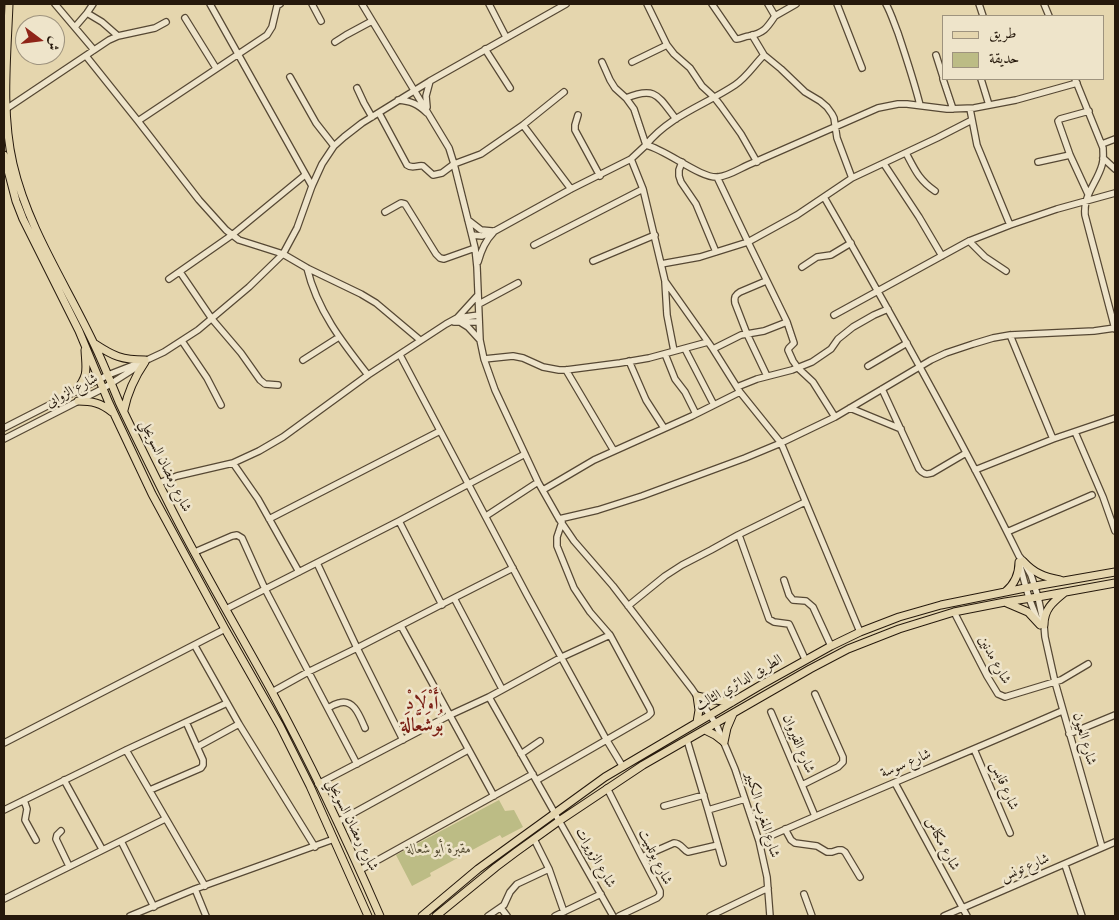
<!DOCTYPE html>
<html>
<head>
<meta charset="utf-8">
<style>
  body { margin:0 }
  #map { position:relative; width:1119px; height:920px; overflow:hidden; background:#e5d6ae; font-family:"IM FELL French Canon",Amiri,serif }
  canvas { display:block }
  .frame { position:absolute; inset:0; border:5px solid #26190c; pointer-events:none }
  .legend { position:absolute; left:942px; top:15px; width:162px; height:65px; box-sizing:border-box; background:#eee4ca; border:1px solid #9e937e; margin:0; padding:6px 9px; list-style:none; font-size:15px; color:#26190c }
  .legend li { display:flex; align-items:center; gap:10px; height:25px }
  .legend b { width:25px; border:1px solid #9e937e }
  .north { position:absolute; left:15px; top:15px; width:50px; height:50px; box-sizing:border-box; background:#eee4ca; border:1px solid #9e937e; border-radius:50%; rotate:105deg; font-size:14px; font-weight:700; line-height:20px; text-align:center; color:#26190c }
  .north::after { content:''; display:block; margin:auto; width:18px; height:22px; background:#8f2418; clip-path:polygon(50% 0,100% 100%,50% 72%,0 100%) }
</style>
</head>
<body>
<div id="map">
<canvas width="1119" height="920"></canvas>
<div class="frame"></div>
<ul class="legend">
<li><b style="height:6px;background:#e5d6ae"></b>طريق</li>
<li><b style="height:14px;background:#bcbc85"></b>حديقة</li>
</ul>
<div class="north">ش</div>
</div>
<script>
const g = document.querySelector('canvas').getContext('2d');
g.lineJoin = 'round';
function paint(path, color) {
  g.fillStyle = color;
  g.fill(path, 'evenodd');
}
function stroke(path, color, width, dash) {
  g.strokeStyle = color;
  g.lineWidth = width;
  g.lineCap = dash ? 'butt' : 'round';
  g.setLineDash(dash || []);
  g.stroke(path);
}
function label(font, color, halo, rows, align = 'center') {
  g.font = font + ' "IM FELL French Canon",Amiri,serif';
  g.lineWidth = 5;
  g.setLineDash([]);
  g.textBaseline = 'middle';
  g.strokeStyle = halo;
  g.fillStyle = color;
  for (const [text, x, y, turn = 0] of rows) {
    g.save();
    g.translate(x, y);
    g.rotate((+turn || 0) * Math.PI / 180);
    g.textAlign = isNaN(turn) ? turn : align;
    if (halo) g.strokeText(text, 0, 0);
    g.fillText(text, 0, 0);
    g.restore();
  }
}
paint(new Path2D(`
  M499,800L505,811L514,810L523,827L502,838L500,835L430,873L431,876L412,886L396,855Z`), '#bcbc85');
const minor = new Path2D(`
  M55,4L94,50
  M210,4L312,186
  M312,4L321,21
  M362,4L449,148L454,164L475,248L477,267L480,340L484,359L495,390L538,482L559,519L574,541L613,586L692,689L716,724L735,769L759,841L767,877L770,916
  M489,4L506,37
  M647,4L667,45L674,54L690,68L702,86L714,97L721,106L741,134L757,162
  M712,4L736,39H737C741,39 745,36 749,36C764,33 767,28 775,16
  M768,4L775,16L796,4
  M837,4L862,68
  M886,4C891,13 894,23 898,33C906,57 914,81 920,105
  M979,4L983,16
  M1044,4L1049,16
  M87,13L102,22L118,36
  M185,18L216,68
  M75,27L87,13L93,4
  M335,42L346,35L372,21
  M485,49L510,88
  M936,55L943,77
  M86,56L138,121L199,200L226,230L239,240L283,254L307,268L361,294L376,303L420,340
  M602,62L610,80L615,88L626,98L634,109L646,145C669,116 705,105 735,85C747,77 754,65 764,55L752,35
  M632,62L667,45
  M290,77L316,123L334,146
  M943,79L953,109
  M981,79L989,105
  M1075,79L1103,148C1103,154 1104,159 1102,165C1097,183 1083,195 1085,215L1115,329
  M357,88L364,103L372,117
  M626,98C656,86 658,96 676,119
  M398,100C411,101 418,104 427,113
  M427,107L426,96L430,81
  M6,109L109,40L118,36L155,28L166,22
  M970,109L977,145L1010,225
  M379,113L407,165C412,169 417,165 423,166L433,175L442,173L454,164L481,154L523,125L564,92
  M578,115L575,125V130L600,176
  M138,121L267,35L272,27L277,6L280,4
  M523,125L571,189
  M1102,144L1115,139
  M906,153C915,170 919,180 935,191
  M1103,158L1115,169
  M631,159L643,189L661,264L700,257L748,242L787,322L794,343L789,348L788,350L793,361L798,368L813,382L835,417
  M682,162L679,170V176L681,182L696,204L716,252
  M1038,162L1070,155
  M884,164L919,217L942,256
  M717,177L748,242L797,215L852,178L837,138L834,118L832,114L827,107L820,101L805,92L781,69L764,55
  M852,178L937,138L972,120
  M1088,194L1070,155L1058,121L1060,119L1089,111
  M824,197C892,315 959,434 1019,556L1023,561L1031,575L1038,597L1044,625L1045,637L1055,682L1102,847
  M385,212L401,203L405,204L436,254L440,258L444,259L475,248
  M468,220L481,230L492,231
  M472,235L482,236L493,232L571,189L631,159L646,145C667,150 701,179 718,177C729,176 739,169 748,165L878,108L898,104H907L947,109L974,108L1016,100L1077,83
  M969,241L985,257L1006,271
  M534,245L643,189
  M593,261L655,235
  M478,262C481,251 485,241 493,233
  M661,264L665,281L713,349L740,392L781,443L860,632
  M802,267L817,257L831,255L851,243
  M307,268C317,310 342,342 368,375
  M180,272L212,319L241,353L260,380L265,384L278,385
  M169,279L232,235L305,175
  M766,281L740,292C735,295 734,297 735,303L747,334L767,376
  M665,282L667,315L674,351
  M479,304L518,283
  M834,315L969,241L1010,225L1057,209L1115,193
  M458,317L478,295
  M454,322H479
  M460,322L468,327L479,339
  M182,341L207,378L221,405
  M685,349L714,405
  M713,349L741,335L764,331L787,322
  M665,354L675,379L685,392L696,414
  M400,355L527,595L606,739L623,767
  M484,359L513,356L523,358L543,367L559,370H566L620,363L649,358L708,342
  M303,360L339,337
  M629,361L646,400L664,428
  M868,366L907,343
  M566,370L614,451
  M737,387L757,379L792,370L812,362L831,349L838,339L853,327L874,315L888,309
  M882,389L919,469C923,474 926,475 932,473L966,453
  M850,408L901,429
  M4,428L108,375L149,359L164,352L198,330L249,287L283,254L297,228L312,186L322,164L334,146L344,137L362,123L430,81L566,4
  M1075,432L1103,497L1115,531
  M4,439L104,388L140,365
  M1053,439L1115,418
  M233,463L258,499L299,572
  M975,470L1053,439L1010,335
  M159,483L177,476L233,463L259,451L283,437L368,375L446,324L457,318L479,315
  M543,490L594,460L692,416L740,392
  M486,516L538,482
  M269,519L440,431
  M559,519L598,510L642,496L745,458L781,443L835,417L931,360L946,353L973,344L993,338L1010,335L1094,331L1115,328
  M399,521L442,605
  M1007,532L1092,495
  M740,538L769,619L774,622L789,624L790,626L805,659
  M195,552L232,536L237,535L242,538L265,589L357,764
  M317,563L357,648L403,740
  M1020,566L1029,598L1038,621
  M784,580L789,595L793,600L806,601L813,607L831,646
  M454,598L502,689
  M628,606L665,576L682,565L711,550L738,535L805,502
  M226,609L399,521L525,454
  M954,612L987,676L998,694L1005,697L1061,680L1088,664
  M401,626L494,796
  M195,646L239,724L315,847
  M272,692L308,672L357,648L454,598L513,568
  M489,697L613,916
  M328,708C331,706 335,704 339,703C354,698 360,717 365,728
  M771,712L815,816
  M1069,734L1115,715
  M687,740L708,810L723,863
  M4,743L225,629
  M197,747L239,724
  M974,749L1010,833
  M126,750L205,886
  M521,754L540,741
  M64,780L102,849
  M537,780L648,716L651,713L650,709L610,635L590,612L574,588L557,546V537L562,522
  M895,783L967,916
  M318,784L450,715L489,697L562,657L610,635
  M802,785L838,767L843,762V757L815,694
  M607,788L642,857L660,891V895L657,898L619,916
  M150,790L201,768L203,765V760L186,722
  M24,800L27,809L25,820L36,840
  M664,806L704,795
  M4,810L126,750L227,703
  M708,810L745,799
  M337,821L341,820L468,750
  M785,829L791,840L795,843L817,846L827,852H832L838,850H842L845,852L860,877
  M61,831L57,835L56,839L69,866
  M534,839L549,869L564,912
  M121,841L154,907
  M759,841C860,796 962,755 1062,711
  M642,857L674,843C681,843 683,850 688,852L718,845
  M1065,865L1082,916
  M360,870L533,774
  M195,889L206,916
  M804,894L812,916
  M4,899L165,819
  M501,908L507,916
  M130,916L195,889L334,839
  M488,916L504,905L510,892L517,884L549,869
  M555,916L601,894
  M710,916L768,888
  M944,916L1115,842`);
const major = new Path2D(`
  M9,4C7,57 1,112 13,164C28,229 67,286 95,346C104,365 111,383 119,402C136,438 154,474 172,510C203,571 238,630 271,690C311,764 347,840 380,916
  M4,155L16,201L23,219L79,331L109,403L152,494L225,629L280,726L310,786L368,916
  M95,344C113,356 122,360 145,360
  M76,391C89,374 86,370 85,350
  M78,401C92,401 101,403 112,412
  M124,410C128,391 134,378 145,362
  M1023,561C1034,573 1044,577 1060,580
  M1005,592C1015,584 1019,575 1019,562
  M1007,603L1028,612L1040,625
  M1044,625C1044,609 1053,602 1064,593
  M697,722L699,710L697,696L715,700L732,702
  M705,730L715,735L724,742
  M724,742L727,728L733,714
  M422,916L478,869L605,777L761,685L831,646L860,632L899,617L941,605L1035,586L1115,572
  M436,916L496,867L516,852L559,821L643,765L810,669L848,649L899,629L954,612L1005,602L1038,597L1115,583`);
stroke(minor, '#564834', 8);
stroke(major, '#26190c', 9);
stroke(minor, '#eee4ca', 5.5);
stroke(major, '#e5d6ae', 7);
label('14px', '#26190c', '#eee4ca', [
  ["شارع الزوابى",72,391,-28],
  ["شارع رمضان السويحلي",165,466,64],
  ["شارع مدنين",994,660,61],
  ["الطريق الدائري الثالث",739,683,-30],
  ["شارع العيون",1084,739,74],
  ["شارع القيروان",798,744,67],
  ["شارع سوسة",906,764,-23],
  ["شارع قابس",1004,786,67],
  ["شارع المغرب الكبير",762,815,73],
  ["شارع رمضان السويحلي",352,825,64],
  ["شارع مكناس",942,844,62],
  ["شارع بوتلميت",655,857,64],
  ["شارع الزويرات",595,858,60],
  ["شارع تونس",1025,868,-23]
]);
label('italic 14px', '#534a30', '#eee4ca', [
  ["مقبرة أبو شعالة",439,850]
]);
label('bold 19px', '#7a1f14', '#eee4ca', [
  ["أَوْلَادْ",422,704],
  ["بُوشَعَّالَة",422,726]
]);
</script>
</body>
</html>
